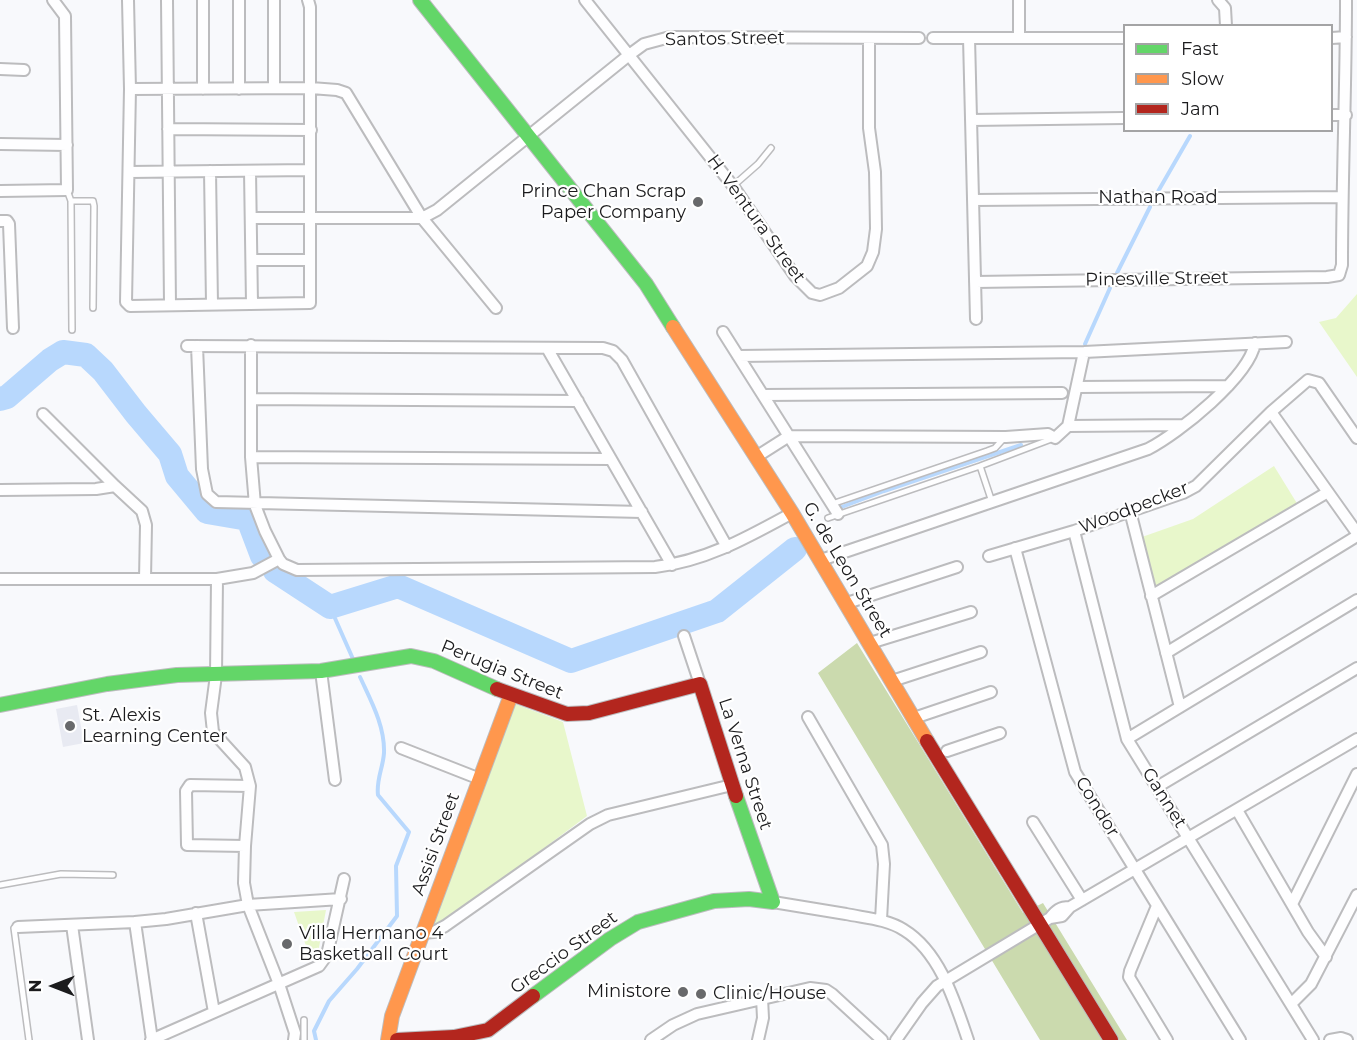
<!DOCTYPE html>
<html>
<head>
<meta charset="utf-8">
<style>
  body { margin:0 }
  #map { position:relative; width:1357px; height:1040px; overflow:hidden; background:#f8f9fc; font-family:Montserrat,sans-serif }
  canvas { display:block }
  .legend { position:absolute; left:1123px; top:24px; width:210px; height:108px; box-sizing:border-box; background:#fff; border:2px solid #a4a4a5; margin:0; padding:8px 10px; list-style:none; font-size:18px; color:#1b1b1d }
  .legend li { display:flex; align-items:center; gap:12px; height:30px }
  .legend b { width:30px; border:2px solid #a4a4a5 }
  .north { position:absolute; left:24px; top:956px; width:60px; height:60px; -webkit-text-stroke:4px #fff; paint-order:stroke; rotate:270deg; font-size:16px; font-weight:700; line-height:24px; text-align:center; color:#1b1b1d }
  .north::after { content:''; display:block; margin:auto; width:21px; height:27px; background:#1b1b1d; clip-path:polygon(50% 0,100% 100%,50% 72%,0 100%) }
</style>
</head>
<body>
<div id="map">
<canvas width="1357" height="1040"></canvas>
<ul class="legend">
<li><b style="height:8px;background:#63d668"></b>Fast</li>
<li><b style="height:8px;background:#ff974d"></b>Slow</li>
<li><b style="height:8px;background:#b3261e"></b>Jam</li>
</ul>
<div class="north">N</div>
</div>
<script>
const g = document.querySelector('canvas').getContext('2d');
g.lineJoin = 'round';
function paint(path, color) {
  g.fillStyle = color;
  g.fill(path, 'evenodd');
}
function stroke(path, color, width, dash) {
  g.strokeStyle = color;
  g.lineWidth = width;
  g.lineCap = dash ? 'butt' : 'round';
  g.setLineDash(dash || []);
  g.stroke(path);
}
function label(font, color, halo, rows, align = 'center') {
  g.font = font + ' Montserrat,sans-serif';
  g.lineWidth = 4.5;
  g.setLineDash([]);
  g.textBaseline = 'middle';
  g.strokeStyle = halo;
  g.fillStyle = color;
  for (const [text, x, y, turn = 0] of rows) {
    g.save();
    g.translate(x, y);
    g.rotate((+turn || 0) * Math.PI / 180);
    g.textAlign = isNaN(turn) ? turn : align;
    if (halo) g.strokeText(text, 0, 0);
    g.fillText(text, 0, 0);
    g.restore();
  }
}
paint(new Path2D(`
  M77,705L84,743L63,747L56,709Z`), '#e8eaf2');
paint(new Path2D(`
  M1357,294V377L1319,322L1336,318Z
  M1274,466L1298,505L1155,588L1142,537L1193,519Z
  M515,704L563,722L587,816L445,922L433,924Z
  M326,910L317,958L311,960L294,912Z`), '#e8f7cb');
paint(new Path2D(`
  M857,643L1023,913L1043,903L1127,1040H1040L818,673Z`), '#cbdaae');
stroke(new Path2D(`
  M1156,195L1190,136
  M1117,273L1150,207
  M1085,344L1110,288
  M839,508L884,491L1021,445
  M330,607L353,659
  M316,1040L314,1031L329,1001L357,969L397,916L396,866L409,832L378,795C376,780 383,768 384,753C385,726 371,701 360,677`), '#b8d8fd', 4);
stroke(new Path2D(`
  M0,399L7,397L50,360L63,352L86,355L103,371L136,414L170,454L177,476L207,512L248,519L262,556
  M275,571L330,607L398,586L571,661L717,611L795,549`), '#b8d8fd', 24);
const lane = new Path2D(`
  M733,186L758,164L771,148
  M67,190L71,201L72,330
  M71,201H93L94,206L93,308
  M980,466L992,502
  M832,504L987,451L995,448L1005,437
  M828,518L980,466L1054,438
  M0,885L61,874L113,875
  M16,927L14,928L29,1040
  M304,1020V1040`);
const street = new Path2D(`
  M128,0L130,89L126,302L130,306L310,303V7L308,0
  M167,0L170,304
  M239,0V89
  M274,0V88
  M585,0L733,186L795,276L812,293L820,295L839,288L867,266L873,252L876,229L875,172L869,128V39
  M1218,0L1225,8L1226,26
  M933,38H1124
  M969,38L976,319
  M1019,38V0
  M1332,38L1346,37
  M0,69L24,70
  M130,89L311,88L337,90L346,93L422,218L496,308
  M203,89V0
  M1332,115H1346
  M971,120L1124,118
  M168,129L311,130
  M0,144L67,145
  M210,171L212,304
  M250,171L252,304
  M129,172L310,170
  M0,191L67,190L65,16L53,0
  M974,200L1342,197
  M251,218H422L437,210L629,55L644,44L670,37L919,38
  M0,221H7L9,224L13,328
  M252,260H310
  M975,282L1327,277L1339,275L1342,265C1342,176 1346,88 1346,0
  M723,332L838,514
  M251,345V457L255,505L265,531L279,559L283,564L297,570L655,567C706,561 748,537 792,513
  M187,346L603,348L613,351L622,360L727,547
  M197,346L202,469L207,494L216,502L642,512
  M547,348L672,565
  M738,356L1084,352L1286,342
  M1077,387L1228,386
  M763,395L1062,393
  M251,399L578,401
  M1271,412L1357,533
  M43,414L115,486L142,511L146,525L145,579
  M1068,426L1183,425
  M251,457L611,459
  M756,457L789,436L1006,437L1048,434L1055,438L1068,426L1084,352
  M0,490L96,489L115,486
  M1130,511L1180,707
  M1074,531L1127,739L1313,1040
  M1015,548L1075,772L1240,1040
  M989,556L1074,531L1183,493L1196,486L1271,412L1308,380L1319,383L1357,438
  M821,560L1148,449C1179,433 1249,377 1255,343
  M0,579H217L253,573L279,559
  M217,579L216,675L211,713L213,732L245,767L250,786L245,846L244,883L248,905L279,984L295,1033L294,1040
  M1151,596L1328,492
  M847,603L957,567
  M684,636L700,684
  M870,643L971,612
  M1166,653L1357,536
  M321,671L335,780
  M892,681L981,652
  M808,717L882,845L884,864L881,920
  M914,718L991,692
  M1127,739L1357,600
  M401,748L480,779
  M947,751L1000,733
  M1157,787L1357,668
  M1237,810L1308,932L1326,957
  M1033,822L1082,900
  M245,846L187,845L186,791L190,785L250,786
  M773,902C798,906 822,910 846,914C865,918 887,919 904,930C940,952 955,1002 968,1040
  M1292,904L1357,774
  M1157,906L1130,971L1129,977L1167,1040
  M196,913L214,1012
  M1050,918L1062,916L1070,907L1357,739
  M135,922L152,1040
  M72,925L88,1040
  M18,927L135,922L166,919L248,905L341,899
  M422,933L434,932L445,926L590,824L608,815L732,785
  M1291,1004L1311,984L1357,895
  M151,1040L319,966L327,955L344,879
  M651,1040L673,1025L697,1014L810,988L826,990L832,994L882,1040
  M758,1040L763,1018L762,998
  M896,1040L922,1003L937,986L1050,918C1056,910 1060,907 1070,907
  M1330,1040L1341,1038L1347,1040`);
const fast = new Path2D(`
  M420,0L646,284L673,327
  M0,705L107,684L177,675L321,671L411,656L434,661L497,689
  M533,996L610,939L638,922L714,901L749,899L773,902L736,796`);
const slow = new Path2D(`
  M673,327L792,513L927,741
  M388,1040L392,1016L511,695`);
const jam = new Path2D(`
  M497,689L567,714L589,713L700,684L736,796
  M927,741L1111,1040
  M397,1040L454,1037L488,1030L533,996`);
stroke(lane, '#bcbcbe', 8);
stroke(street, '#bcbcbe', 14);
stroke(fast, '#bcbcbe', 16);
stroke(slow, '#bcbcbe', 16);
stroke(jam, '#bcbcbe', 16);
stroke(lane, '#fefeff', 5);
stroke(street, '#fefeff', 10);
stroke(fast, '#63d668', 14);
stroke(slow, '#ff974d', 14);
stroke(jam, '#b3261e', 14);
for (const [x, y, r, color] of [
  [698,202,6,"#68696b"],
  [70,726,6,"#68696b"],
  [287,944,6,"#68696b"],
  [683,992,6,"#68696b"],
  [701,994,6,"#68696b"]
]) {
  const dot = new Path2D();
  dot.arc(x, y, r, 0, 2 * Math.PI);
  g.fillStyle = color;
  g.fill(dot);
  stroke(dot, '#fff', 2);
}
label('18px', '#1b1b1d', '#fff', [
  ["Santos Street",725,39,-1],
  ["Nathan Road",1158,198],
  ["H. Ventura Street",756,219,54],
  ["Pinesville Street",1157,279,-1],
  ["Woodpecker",1134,508,-21],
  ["G. de Leon Street",847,570,59],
  ["Perugia Street",502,670,22],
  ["La Verna Street",745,764,72],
  ["Gannet",1164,798,58],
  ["Condor",1097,807,58],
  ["Assisi Street",436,844,-70],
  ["Greccio Street",564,953,-36]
]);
label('18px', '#1b1b1d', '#fff', [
  ["Prince Chan Scrap",686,192,"right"],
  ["Paper Company",686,213,"right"],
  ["St. Alexis",82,716],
  ["Learning Center",82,737],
  ["Villa Hermano 4",299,934],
  ["Basketball Court",299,955],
  ["Ministore",671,992,"right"],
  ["Clinic/House",713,994]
], 'left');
</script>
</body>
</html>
